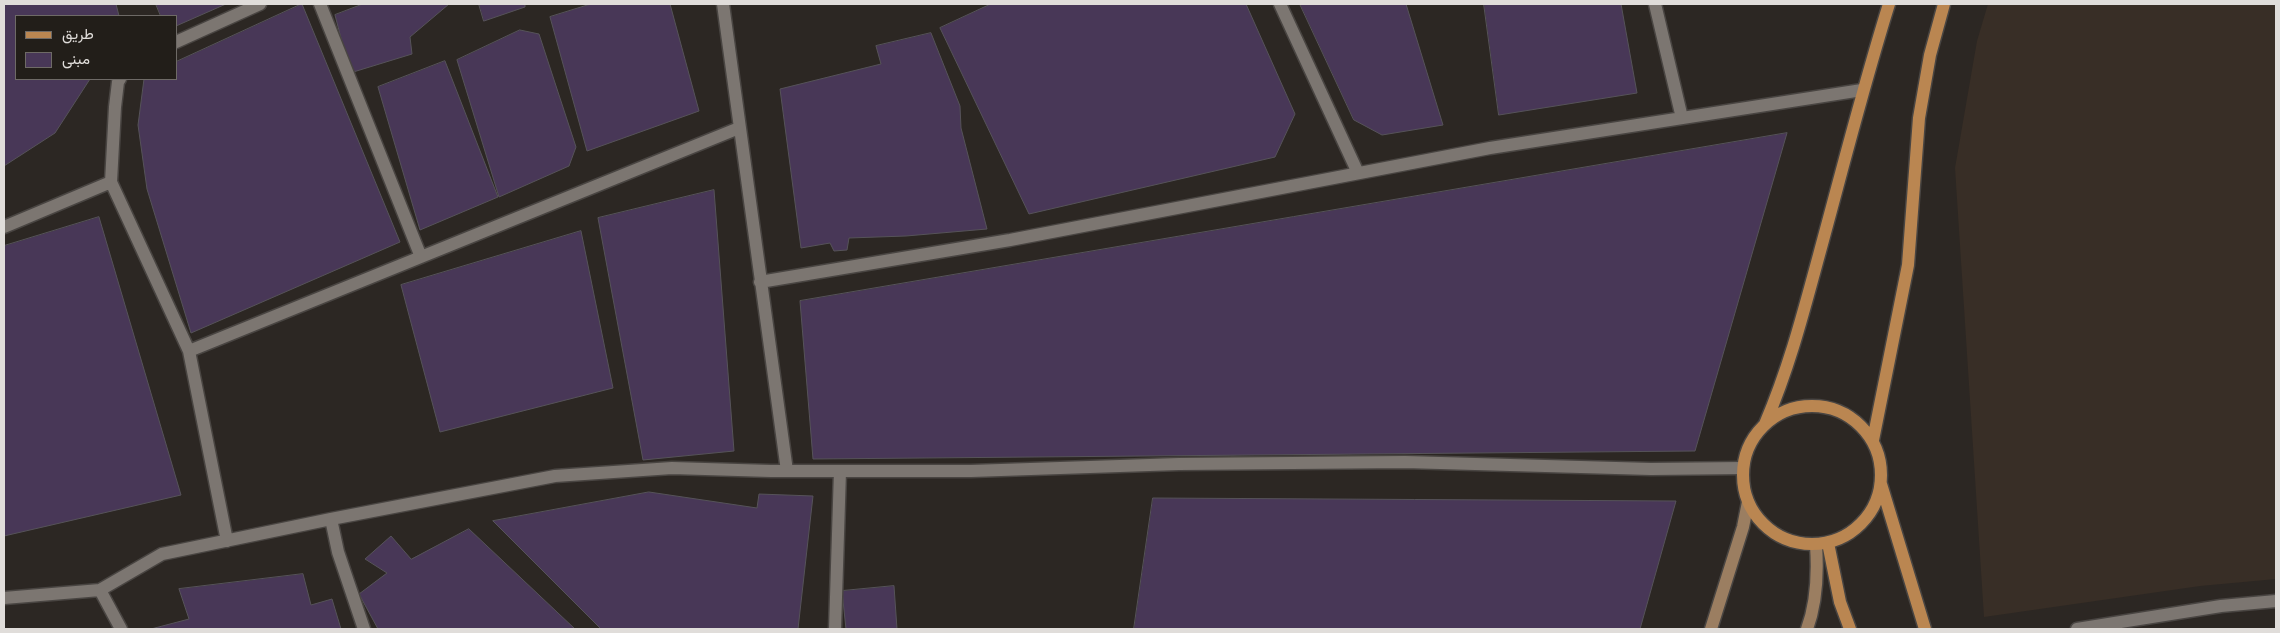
<!DOCTYPE html>
<html>
<head>
<meta charset="utf-8">
<style>
  body { margin:0 }
  #map { position:relative; width:2280px; height:633px; overflow:hidden; background:#2c2723; font-family:Jost,Vazirmatn,sans-serif }
  canvas { display:block }
  .frame { position:absolute; inset:0; border:5px solid #e0ddda; pointer-events:none }
  .legend { position:absolute; left:15px; top:15px; width:162px; height:65px; box-sizing:border-box; background:#221e19; border:1px solid #6e6a66; margin:0; padding:6px 9px; list-style:none; font-size:15px; color:#e0ddda }
  .legend li { display:flex; align-items:center; gap:10px; height:25px }
  .legend b { width:25px; border:1px solid #6e6a66 }
</style>
</head>
<body>
<div id="map">
<canvas width="2280" height="633"></canvas>
<div class="frame"></div>
<ul class="legend">
<li><b style="height:6px;background:#ba8651"></b>طريق</li>
<li><b style="height:14px;background:#483757"></b>مبنى</li>
</ul>
</div>
<script>
const g = document.querySelector('canvas').getContext('2d');
g.lineJoin = 'round';
function paint(path, color) {
  g.fillStyle = color;
  g.fill(path, 'evenodd');
}
function stroke(path, color, width, dash) {
  g.strokeStyle = color;
  g.lineWidth = width;
  g.lineCap = dash ? 'butt' : 'round';
  g.setLineDash(dash || []);
  g.stroke(path);
}
paint(new Path2D(`
  M1988,4H2276V579L2200,586L1984,617L1955,168L1977,41Z`), '#382e26');
const building = new Path2D(`
  M4,4H116L119,16H16V79H90L55,133L4,166Z
  M156,4H226L176,26V16H161Z
  M302,4L400,242L191,333L147,189L138,125L144,79H176V62Z
  M363,4H449L410,37L412,54L350,73L335,15Z
  M479,4H525V7L484,21Z
  M591,4H670L699,111L587,151L550,17Z
  M991,4H1246L1295,114L1275,157L1029,214L940,28Z
  M1300,4H1406L1443,125L1382,135L1354,120Z
  M1484,4H1621L1637,93L1499,115Z
  M520,30L539,34L576,147L569,166L499,197L457,60Z
  M931,33L960,106L961,128L987,229L906,236L849,238L847,250L834,251L830,243L801,248L780,89L881,64L876,46Z
  M445,61L498,197L420,230L378,87Z
  M1787,133L1695,451L813,459L800,301Z
  M714,190L734,451L643,460L598,218Z
  M99,217L181,495L4,536V246Z
  M581,231L613,388L440,432L401,285Z
  M649,492L757,508L759,494L813,496L798,629H601L493,521Z
  M1153,498L1676,501L1640,629H1134Z
  M469,529L575,629H378L359,594L387,573L365,559L391,536L411,559Z
  M303,574L311,605L332,599L341,629H151L189,619L179,589Z
  M894,586L897,629H846L842,591Z`);
paint(building, '#483757');
stroke(building, '#565359', 1);
const street = new Path2D(`
  M320,4L421,257
  M723,4L787,471
  M1280,4L1358,173
  M1655,4L1682,118
  M176,42L260,4
  M120,79L118,82L115,107L111,182L189,351L227,541
  M4,227L111,182
  M760,282L1010,240L1490,148L1862,90
  M189,351L739,128
  M331,519L338,552L364,629
  M100,590L121,629
  M4,598L100,590L162,554L331,519L555,476L672,468L771,471H971L1179,464L1405,462L1651,469L1743,468
  M835,629L840,471
  M2077,629L2221,606L2276,601`);
const secondary = new Path2D(`
  M1711,629L1743,527L1748,502
  M1807,629C1817,602 1818,574 1816,545`);
const primary = new Path2D(`
  M1743 475a69 69 0 1 1 138 0a69 69 0 1 1-138 0Z
  M1765,424C1789,368 1803,314 1819,255C1842,171 1863,87 1889,4
  M1873,440L1908,265L1919,118L1930,55L1944,4
  M1881,484L1925,629
  M1828,543L1840,602L1850,629`);
stroke(street, '#494542', 15);
stroke(secondary, '#494542', 15);
stroke(primary, '#494542', 15);
stroke(street, '#7c7671', 12);
stroke(secondary, '#9b7e61', 12);
stroke(primary, '#ba8651', 12);
</script>
</body>
</html>
